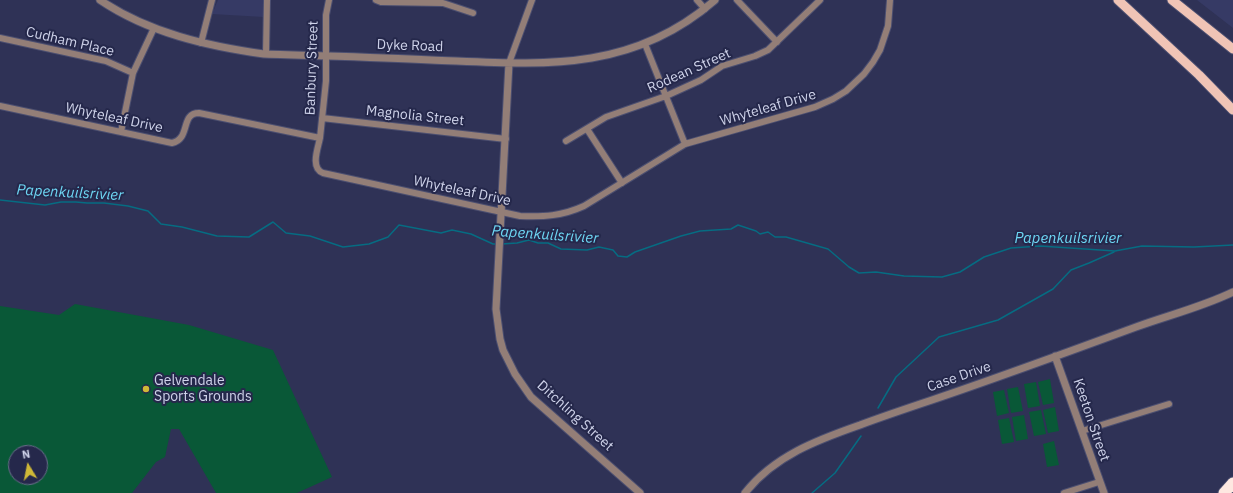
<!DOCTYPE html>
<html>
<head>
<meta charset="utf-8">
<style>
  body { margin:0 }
  #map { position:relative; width:1233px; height:493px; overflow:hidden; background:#2f3256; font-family:"IBM Plex Sans",sans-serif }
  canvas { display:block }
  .north { position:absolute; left:8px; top:445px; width:40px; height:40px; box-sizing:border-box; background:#25284b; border:1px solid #696c8a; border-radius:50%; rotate:350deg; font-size:11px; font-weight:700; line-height:16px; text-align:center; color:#ced2e9 }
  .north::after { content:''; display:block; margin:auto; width:14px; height:18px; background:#cfb837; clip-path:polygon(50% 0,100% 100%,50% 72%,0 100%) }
</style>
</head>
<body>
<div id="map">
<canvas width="1233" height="493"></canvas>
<div class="north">N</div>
</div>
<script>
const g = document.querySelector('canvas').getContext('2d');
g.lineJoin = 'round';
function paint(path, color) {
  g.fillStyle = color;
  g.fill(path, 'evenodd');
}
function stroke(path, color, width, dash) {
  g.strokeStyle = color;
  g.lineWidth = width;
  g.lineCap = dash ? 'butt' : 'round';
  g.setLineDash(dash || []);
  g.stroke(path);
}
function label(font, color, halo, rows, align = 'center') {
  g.font = font + ' "IBM Plex Sans",sans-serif';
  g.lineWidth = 4;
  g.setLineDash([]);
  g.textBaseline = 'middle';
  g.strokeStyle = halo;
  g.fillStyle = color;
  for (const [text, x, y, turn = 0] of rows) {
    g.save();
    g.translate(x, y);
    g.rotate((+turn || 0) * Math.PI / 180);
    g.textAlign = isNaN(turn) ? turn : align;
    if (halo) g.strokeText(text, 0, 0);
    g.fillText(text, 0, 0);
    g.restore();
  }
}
paint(new Path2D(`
  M218,0H265L264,17L212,14Z
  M1197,0H1233V28Z`), '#363a65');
paint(new Path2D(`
  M75,304L189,325L273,350L332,477L297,493H216L179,429H171L165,457L156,462L132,493H0V306L59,315ZM16,453H40V477H16Z
  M1050,379L1054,403L1043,405L1038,382Z
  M1036,382L1040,406L1028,408L1024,384Z
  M1018,387L1023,411L1011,413L1007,389Z
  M1004,390L1009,413L997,416L993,392Z
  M1055,407L1059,431L1048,433L1043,410Z
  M1041,410L1046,434L1034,436L1029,412Z
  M1024,415L1028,439L1016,441L1012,417Z
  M1009,418L1014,442L1002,444L998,420Z
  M1054,441L1059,465L1047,467L1043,444Z`), '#095837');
stroke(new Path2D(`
  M0,200L45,205L61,202H76L87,203H104L128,206L148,211L161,224L182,227L217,236L249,237L273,222L286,233L310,236L343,247L369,244L388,237L399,225L441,233L452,230L471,234L493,244H498
  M502,244L517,243L529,240L538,243H548L561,249L587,250L599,247L613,250L618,256L627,257L635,252L681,236L700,231L731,229L738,225L756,231L760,234L768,232L775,237H786L828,249L849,267L859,273L876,272L904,276L942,277L960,272L984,257L1011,248L1040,246L1115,251L1142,246L1194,247L1233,245
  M878,408L896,377L939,337L998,320L1053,289L1071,270L1089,263L1114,252
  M812,493L835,473L861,436`), '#066c82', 1.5);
const minor = new Path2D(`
  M376,0L381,2L443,3L473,13
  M697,0L705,9
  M737,0L777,42
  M0,38L106,61L133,73
  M201,43L212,0
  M645,44L685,144
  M266,54L267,0
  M509,63L532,0
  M0,106L172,143C191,139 180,113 199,113L320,138C318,148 310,168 323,173L520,216C544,217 562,216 584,206L685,144L815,107L833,99L846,91L864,74L873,62L880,50L888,26L890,0
  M322,118L506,139
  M587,129L622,183
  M121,132L133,73L154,28
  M320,138L326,81V15L329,0
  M566,141L606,117L666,96L701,80L722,66L755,56L768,50L820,0
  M1082,431L1169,404
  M1064,493L1099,482`);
const tertiary = new Path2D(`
  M100,0C149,33 207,46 264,54C320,56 375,57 431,60C536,64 629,75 715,0
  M509,63L496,309L500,339L503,350L515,374L531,397L640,493
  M1055,356L1104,493
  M745,493C774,456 817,440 860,425C884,416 908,408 932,400C1000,377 1068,352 1136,327C1169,315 1202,307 1233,292`);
const primary = new Path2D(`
  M1118,0L1199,75L1233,110
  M1172,0L1233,49`);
const motorway = new Path2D(`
  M1224,493L1233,483`);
stroke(minor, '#4c4f70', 8);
stroke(tertiary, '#4c4f70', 9);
stroke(primary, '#4c4f70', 11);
stroke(motorway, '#4c4f70', 13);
stroke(minor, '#937e77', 6);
stroke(tertiary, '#937e77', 7);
stroke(primary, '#f0c4b6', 9);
stroke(motorway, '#fee8e1', 11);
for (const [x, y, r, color] of [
  [146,389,4,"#cfb837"]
]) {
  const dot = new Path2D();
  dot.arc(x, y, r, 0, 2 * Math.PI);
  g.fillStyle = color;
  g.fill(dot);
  stroke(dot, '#25284b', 1.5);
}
label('14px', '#ced2e9', '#25284b', [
  ["Cudham Place",70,42,13],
  ["Dyke Road",410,46,2],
  ["Banbury Street",312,68,-88],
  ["Rodean Street",689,71,-24],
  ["Whyteleaf Drive",768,108,-16],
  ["Magnolia Street",415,116,6],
  ["Whyteleaf Drive",114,118,12],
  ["Whyteleaf Drive",462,191,12],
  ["Case Drive",959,377,-19],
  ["Ditchling Street",575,416,42],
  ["Keeton Street",1091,420,71]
]);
label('14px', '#ced2e9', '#25284b', [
  ["Gelvendale",154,381],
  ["Sports Grounds",154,397]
], 'left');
label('italic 15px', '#6ed7f4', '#25284b', [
  ["Papenkuilsrivier",70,193,3],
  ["Papenkuilsrivier",545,235,4],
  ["Papenkuilsrivier",1068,239]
]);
</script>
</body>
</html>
